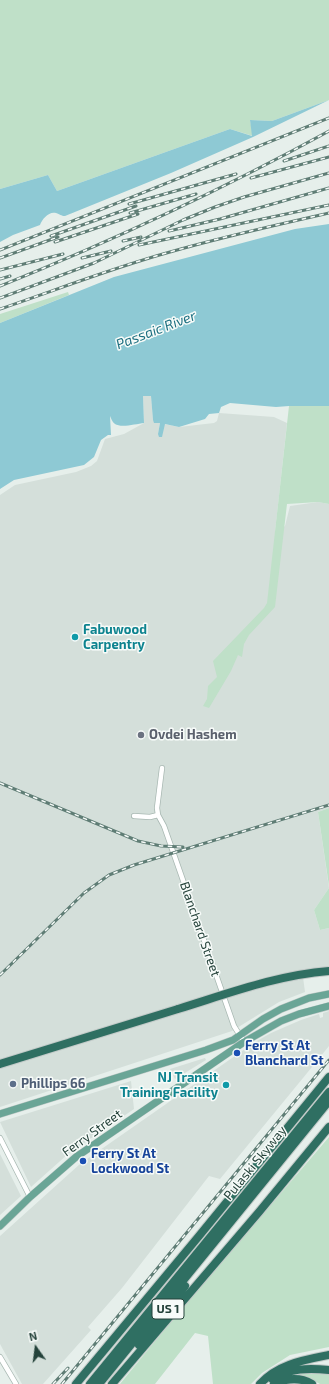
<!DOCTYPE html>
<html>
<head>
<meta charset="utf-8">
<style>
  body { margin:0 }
  #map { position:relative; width:329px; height:1384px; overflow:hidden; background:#e6efeb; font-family:"Exo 2",sans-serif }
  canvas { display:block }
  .north { position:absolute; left:16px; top:1328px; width:40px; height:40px; -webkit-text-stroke:3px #f7fbf9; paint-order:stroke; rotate:346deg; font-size:11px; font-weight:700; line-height:16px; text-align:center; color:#24423a }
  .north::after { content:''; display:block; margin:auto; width:14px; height:18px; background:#24423a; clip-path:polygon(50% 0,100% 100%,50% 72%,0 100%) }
</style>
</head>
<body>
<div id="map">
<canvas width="329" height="1384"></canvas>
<div class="north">N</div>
</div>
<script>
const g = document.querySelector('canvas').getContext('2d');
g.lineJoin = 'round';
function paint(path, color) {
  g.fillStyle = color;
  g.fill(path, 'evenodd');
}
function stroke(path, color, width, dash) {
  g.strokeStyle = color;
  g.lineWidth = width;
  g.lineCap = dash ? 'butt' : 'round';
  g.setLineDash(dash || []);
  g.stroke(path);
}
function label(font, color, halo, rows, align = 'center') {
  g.font = font + ' "Exo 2",sans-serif';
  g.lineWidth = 3;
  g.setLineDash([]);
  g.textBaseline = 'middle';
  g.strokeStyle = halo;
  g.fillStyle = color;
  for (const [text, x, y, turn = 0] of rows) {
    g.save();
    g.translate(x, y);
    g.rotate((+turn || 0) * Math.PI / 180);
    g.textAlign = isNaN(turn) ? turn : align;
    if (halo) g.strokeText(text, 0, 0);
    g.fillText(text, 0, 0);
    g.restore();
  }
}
paint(new Path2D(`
  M151,395L153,420L160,423L158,434L164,424L179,427L214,423L217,421L219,413L274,417L287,423L275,532L285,526L290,506L318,502L329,504V808L318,812L329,888L314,910L320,930L329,928V968L302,970L305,992L279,1002L232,1031L0,1107V495L15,485L76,472L91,466L97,461L105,439L124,434L144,423L143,396Z
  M329,1011V1046L303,1078L220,1179L209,1176L122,1288L88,1327L91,1330L43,1384H22L0,1344V1236L80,1164L255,1042L271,1033L301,1020L319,1014L320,1018L323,1017V1013Z
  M205,1058L206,1060L175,1079L170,1069Z
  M131,1081L134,1109L68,1154L31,1187L0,1122Z
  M0,1154L21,1196L0,1215Z`), '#d4dfda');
paint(new Path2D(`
  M0,0H329V100L272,121L250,120L253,136L230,129L57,191L48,175L0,189Z
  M68,292L69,295L0,323V314Z
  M289,406H329V504L318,502L287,504L275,607L249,635L244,644L242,657L238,655L231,671L209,708L203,706L207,699L208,686L217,677L213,661L264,608L267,603Z
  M329,808V886L318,812Z
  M329,888V928L320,930L314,910Z
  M329,1137V1347L290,1355L262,1373L251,1384H213L208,1336L195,1333L155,1384H120L174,1318Z
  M303,1372L329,1374V1384H320L307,1377L284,1375Z`), '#bfe0c8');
paint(new Path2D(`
  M329,100L253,137L171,173L65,216C61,216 60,214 56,213C49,211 42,219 40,225L13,235L0,242V189L48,175L57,191L230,129L252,136L250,120L272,121Z
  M329,224V406H289L276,407L230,403L221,407L219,413L209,414L205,419L179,427L165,424L162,437H159L158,434L160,423H154L153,420L151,396H143L144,423C136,424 121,428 115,424C112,422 111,418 110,416L111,435H108L101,440L94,457L84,465L14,480L0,489V323L114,277L295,229Z`), '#8ec9d4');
const minor = new Path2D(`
  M162,768L157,808L158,815L164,826L234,1026L244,1042
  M134,816L150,817L158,815
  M0,1138L30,1197
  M0,1357L16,1384`);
const primary = new Path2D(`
  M0,1114L206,1050L233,1040L263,1019L281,1009L309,998L329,994
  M0,1226L30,1197L76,1157L244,1042L281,1021L299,1014L329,1006`);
const motorway = new Path2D(`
  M0,1064L178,1009
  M139,1345L185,1286
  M272,1379C290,1368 309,1368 329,1370
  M76,1384L199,1236L329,1077
  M90,1384L329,1092
  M99,1384L329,1101
  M112,1384L259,1212L329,1127
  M260,1384C278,1364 304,1360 329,1355
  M274,1384C287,1378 300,1377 312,1384`);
stroke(minor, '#a8b8b2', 6);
stroke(primary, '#c2cac8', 8);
stroke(motorway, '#c2cac8', 10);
stroke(minor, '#fff', 4.5);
stroke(primary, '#6aa596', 7);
stroke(motorway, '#2f6f62', 8);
const rail = new Path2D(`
  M284,161L329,146
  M251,178L329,157
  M129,204L236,174
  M130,213L196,194
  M169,231L220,219L329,188
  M51,236L136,206
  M123,241L141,237
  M55,242L138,214
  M139,245L329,205
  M0,250L329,118
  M0,258L58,237
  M82,258L111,251
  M0,270L63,254
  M0,279L10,276
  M0,286C112,241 223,189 329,131
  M0,298L94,263L183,220L215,207L244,197L329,173
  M0,309C56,290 112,268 170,252C222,237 276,225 329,213
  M0,783L138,841L161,846L183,847
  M0,975L84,893L109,875L134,865L329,805
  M53,1384L68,1368
  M62,1384L329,1060`);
stroke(rail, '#5f7d75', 3);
stroke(rail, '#f7fbf9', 1.5, [4.5]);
const motorwayBridge = new Path2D(`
  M178,1009C227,994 277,975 329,971`);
stroke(motorwayBridge, '#c2cac8', 10, []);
stroke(motorwayBridge, '#2f6f62', 8);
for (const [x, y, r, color] of [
  [75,637,4,"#0f9aa8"],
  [141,735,4,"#6b7280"],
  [237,1053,4,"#1a4fb4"],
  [13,1084,4,"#5c6f8a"],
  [226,1085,4,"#0f9aa8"],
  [83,1161,4,"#1a4fb4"]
]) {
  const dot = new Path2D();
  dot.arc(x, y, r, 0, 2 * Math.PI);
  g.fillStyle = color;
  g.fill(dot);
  stroke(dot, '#f7fbf9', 1.5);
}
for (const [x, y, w] of [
  [168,1309,32]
]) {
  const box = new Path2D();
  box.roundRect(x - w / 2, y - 10, w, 20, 3);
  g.fillStyle = '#f7fbf9';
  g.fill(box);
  stroke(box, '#24423a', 1);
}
label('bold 12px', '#24423a', null, [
  ["US 1",168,1309]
]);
label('bold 13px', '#0d838f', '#f7fbf9', [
  ["Fabuwood",83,630],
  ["Carpentry",83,645],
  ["NJ Transit",218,1078,"right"],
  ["Training Facility",218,1093,"right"]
], 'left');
label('bold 13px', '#5b616d', '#f7fbf9', [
  ["Ovdei Hashem",149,735]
], 'left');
label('13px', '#24423a', '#f7fbf9', [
  ["Blanchard Street",200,929,71],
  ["Ferry Street",92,1133,-36],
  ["Pulaski Skyway",255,1163,-51]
]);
label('bold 13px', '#164399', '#f7fbf9', [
  ["Ferry St At",245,1046],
  ["Blanchard St",245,1061],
  ["Ferry St At",91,1154],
  ["Lockwood St",91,1169]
], 'left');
label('bold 13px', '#4e5e75', '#f7fbf9', [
  ["Phillips 66",21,1084]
], 'left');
label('italic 14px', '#1c6f80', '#f7fbf9', [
  ["Passaic River",156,330,-21]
]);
</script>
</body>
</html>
